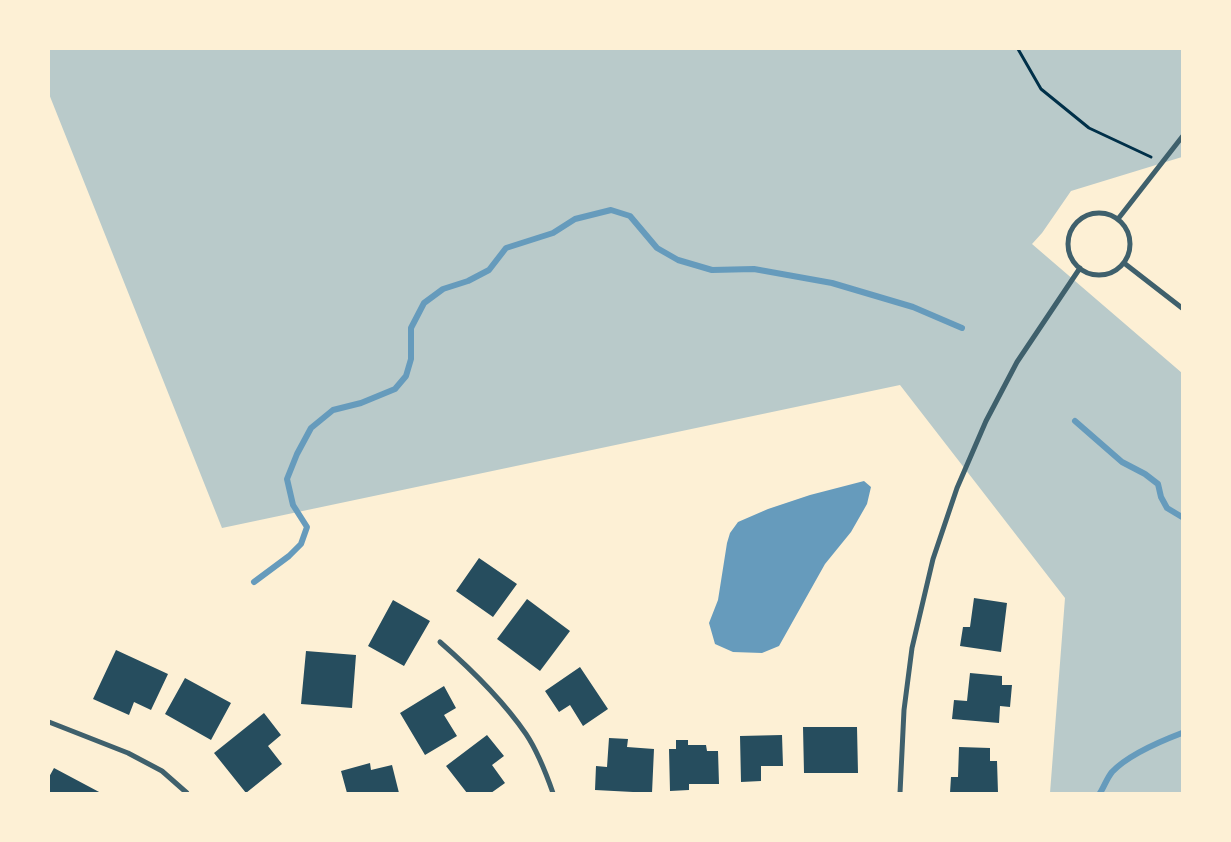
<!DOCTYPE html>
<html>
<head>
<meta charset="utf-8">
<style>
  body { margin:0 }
  #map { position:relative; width:1231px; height:842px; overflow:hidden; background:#fdf0d5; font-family:Merriweather,serif }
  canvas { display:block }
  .frame { position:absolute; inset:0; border:50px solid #fdf0d5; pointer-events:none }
</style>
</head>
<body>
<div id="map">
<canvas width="1231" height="842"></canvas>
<div class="frame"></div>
</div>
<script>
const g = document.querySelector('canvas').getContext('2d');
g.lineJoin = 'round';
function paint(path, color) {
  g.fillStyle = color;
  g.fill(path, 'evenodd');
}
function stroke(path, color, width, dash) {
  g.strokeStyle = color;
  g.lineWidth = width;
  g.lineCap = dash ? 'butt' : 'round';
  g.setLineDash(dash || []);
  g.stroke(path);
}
paint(new Path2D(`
  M49,49H1182V157L1071,191L1042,233L1032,244L1182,373V793H1050L1065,598L900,385L222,528L49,94Z`), '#b9caca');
paint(new Path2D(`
  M864,481L871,487L867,504L851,532L825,564L779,646L762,653L733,652L715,644L709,623L718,600L727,543L730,533L738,522L768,509L810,495Z`), '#669bbc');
stroke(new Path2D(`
  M1075,421L1122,462L1145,474L1158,484L1161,497L1167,508L1182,517
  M254,582L289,556L301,544L307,527L293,505L287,479L297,454L311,428L333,410L361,403L395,389L406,376L411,359V328L424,303L443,289L468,281L489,270L506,248L553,233L575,219L611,210L630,216L657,248L678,260L712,270L754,269L832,283L913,307L962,328
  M1100,793C1104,787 1107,778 1112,772C1128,755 1161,741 1182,733`), '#669bbc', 6);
paint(new Path2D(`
  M479,558L517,584L493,617L456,591Z
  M974,598L1007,603L1001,652L960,646L963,627H970Z
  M527,599L570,631L540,671L497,639Z
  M393,600L430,621L404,666L368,646Z
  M116,650L168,674L151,710L134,702L129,715L93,699Z
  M306,651L356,655L352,708L301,704Z
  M580,667L608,709L583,726L570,705L559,712L545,691Z
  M970,673L1002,676V685H1012L1010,707L1000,706L999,723L952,719L954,700L967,701Z
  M185,678L231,703L211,740L165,714Z
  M444,686L456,708L444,715L457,736L425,755L400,713Z
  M264,713L281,735L268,746L282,764L246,793L214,753Z
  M803,727H857L858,773H804Z
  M487,735L504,756L492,765L505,783L491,793H467L446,766Z
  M782,735L783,766H761V781L741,782L740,736Z
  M609,738L628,739L627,747L654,749L652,793L595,790L596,766L607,767Z
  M676,740H688V745H706L707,751H718L719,784H689V790L670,791L669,749H676Z
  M959,747L990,748V761H997L998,793H950L951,777H958Z
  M370,763L371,770L392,765L399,793H347L341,771Z
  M54,768L101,793H49V777Z`), '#264d5e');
stroke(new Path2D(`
  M1018,49L1041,89L1089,128L1151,157`), '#003049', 3);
stroke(new Path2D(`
  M1068 244a31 31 0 1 1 62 0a31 31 0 1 1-62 0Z
  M1118,219L1182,137
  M1124,263L1182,308
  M440,642C472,670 502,699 526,734C538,752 546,773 553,793
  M49,722L128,753L162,771L187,793
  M900,793L904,710L912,648L933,559L957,488L986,421L1017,362L1080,268`), '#3f606c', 5);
</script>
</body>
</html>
